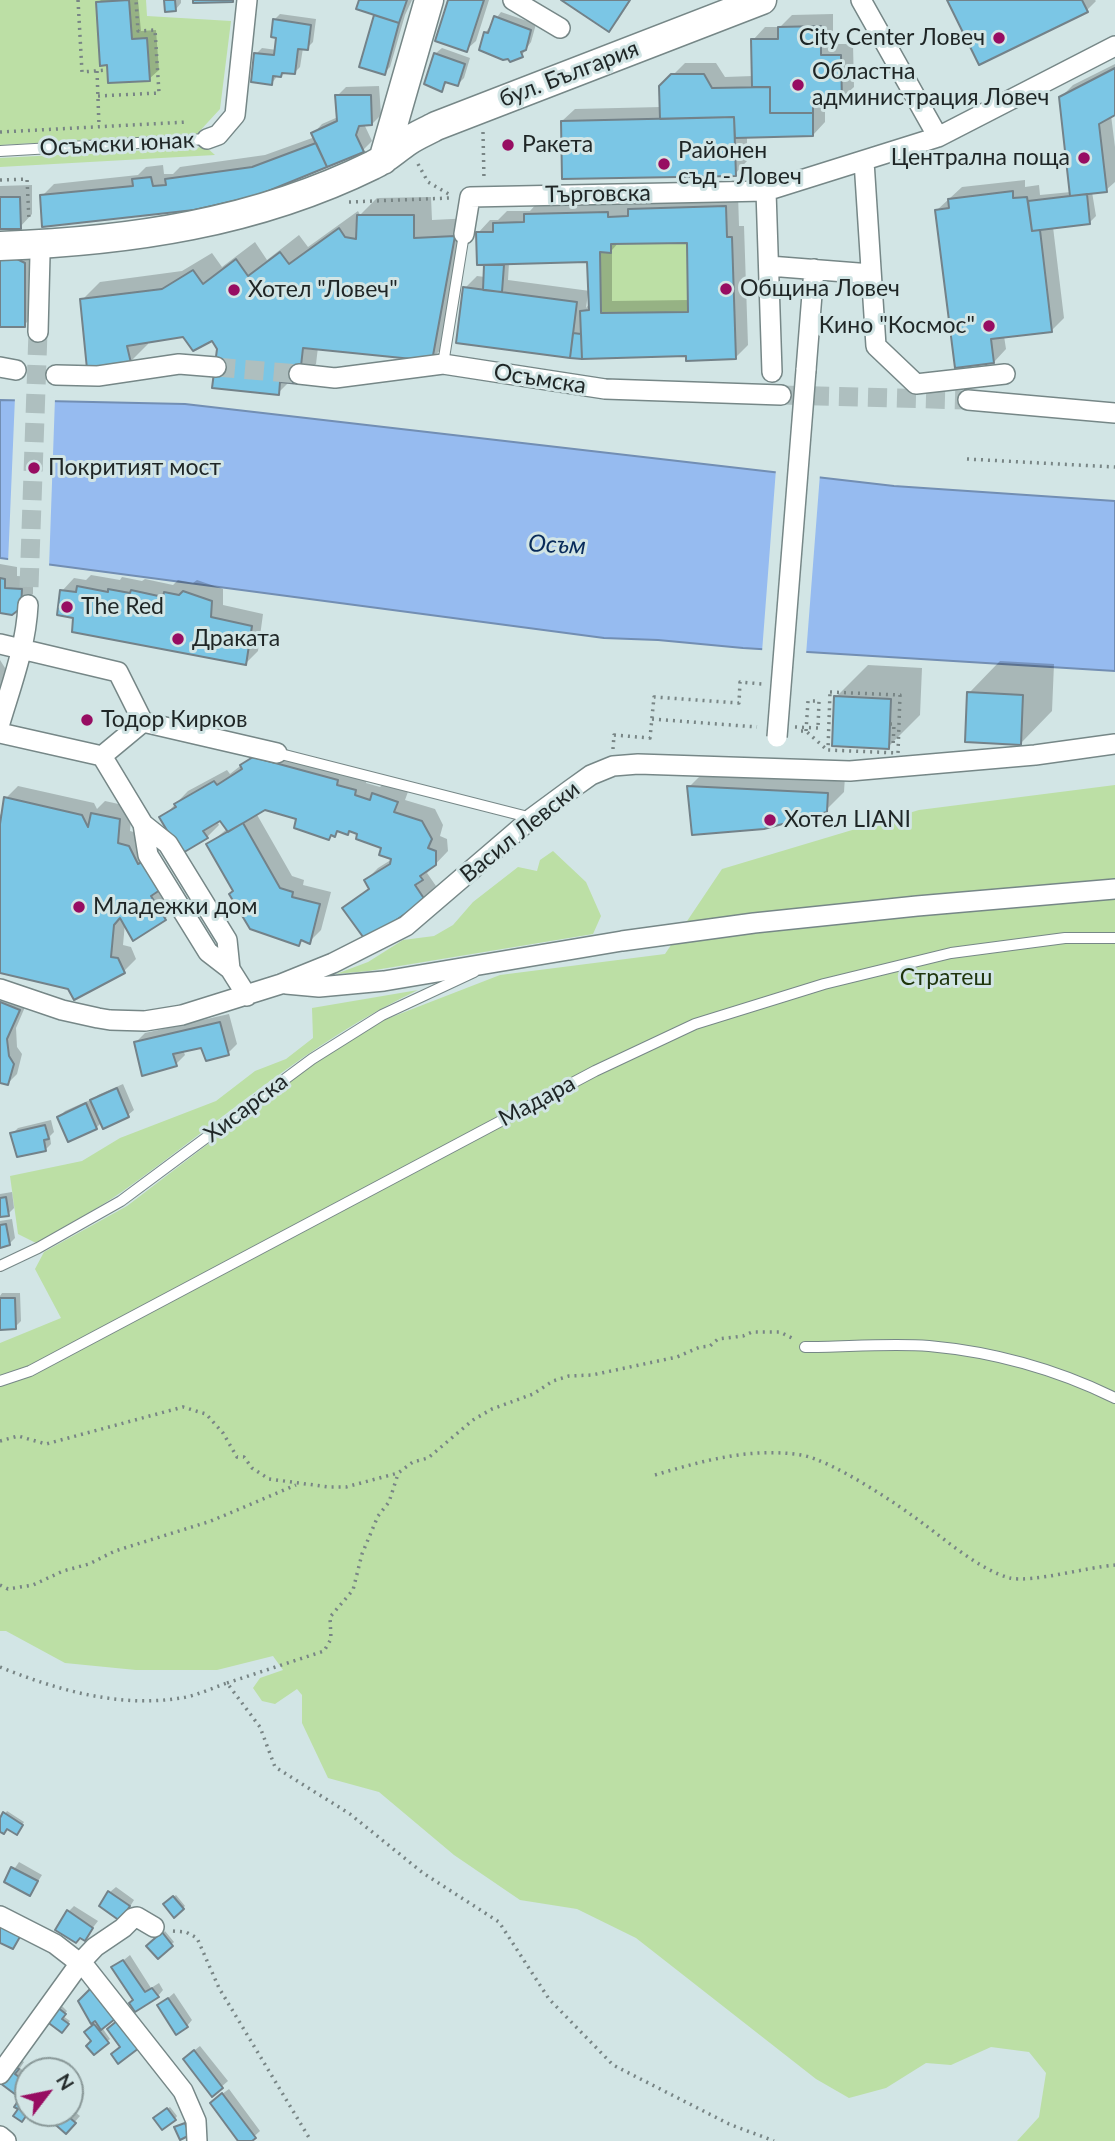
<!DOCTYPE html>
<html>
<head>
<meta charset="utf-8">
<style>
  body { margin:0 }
  #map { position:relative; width:1115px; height:2141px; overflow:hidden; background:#d2e5e5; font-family:Lato,sans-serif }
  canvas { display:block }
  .north { position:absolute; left:14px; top:2057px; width:70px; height:70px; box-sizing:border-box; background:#d2e5e5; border:2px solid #8a9999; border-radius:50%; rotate:58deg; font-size:19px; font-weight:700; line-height:28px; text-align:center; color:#1f2626 }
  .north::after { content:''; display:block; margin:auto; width:24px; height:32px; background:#970d62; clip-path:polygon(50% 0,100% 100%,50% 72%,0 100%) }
</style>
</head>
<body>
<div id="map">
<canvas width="1115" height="2141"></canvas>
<div class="north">N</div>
</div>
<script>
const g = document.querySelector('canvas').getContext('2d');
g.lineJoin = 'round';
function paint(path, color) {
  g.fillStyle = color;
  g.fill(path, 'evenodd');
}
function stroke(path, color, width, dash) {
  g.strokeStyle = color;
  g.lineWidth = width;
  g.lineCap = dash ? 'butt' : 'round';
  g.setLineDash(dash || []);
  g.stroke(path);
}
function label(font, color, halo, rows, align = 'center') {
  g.font = font + ' Lato,sans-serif';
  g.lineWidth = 6;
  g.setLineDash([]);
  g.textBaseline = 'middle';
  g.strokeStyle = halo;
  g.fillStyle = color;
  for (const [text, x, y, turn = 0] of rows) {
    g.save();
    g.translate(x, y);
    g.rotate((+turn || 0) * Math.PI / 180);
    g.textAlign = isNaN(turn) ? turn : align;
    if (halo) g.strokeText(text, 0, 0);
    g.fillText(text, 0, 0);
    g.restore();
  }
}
paint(new Path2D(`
  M0,0H146L147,16L231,21L220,109L197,134L0,145Z
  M206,147L215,155L0,167V158Z
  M687,243L688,312L601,313L600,252H611V244Z
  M1115,785V2141H1017L1039,2117L1046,2073L1029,2052L991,2047L951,2065L926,2063L886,2088L849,2098L816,2079L636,1938L577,1909L520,1900L454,1855L379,1792L328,1778L302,1723V1695L297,1689L275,1704L262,1701L253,1688L260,1678L283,1670L273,1656L217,1670H136L65,1663L6,1631H0V1343L61,1318L35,1269L44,1252L127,1206L314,1063L384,1020L500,975L665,954L722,869L919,810Z
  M553,851L586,882L601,916L593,934L369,971L336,974L368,962L403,940L434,936L453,925L473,902L518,867L537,871L540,860Z
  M418,990C310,1041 220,1122 123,1191C96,1210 65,1226 36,1243L18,1234L10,1176L82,1161L120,1138L216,1101L255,1071L286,1059L313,1038L312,1008Z`), '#bcdfa5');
const water = new Path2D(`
  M0,400L185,404L894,486L1115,501V671L743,648L658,640L604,638L0,558Z`);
paint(water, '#96bbf0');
stroke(water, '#728eb3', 2);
paint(new Path2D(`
  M15,397L55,398L49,568L8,563Z
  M776,469L820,474L806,655L762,652Z`), '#d2e5e5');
paint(new Path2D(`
  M101,0H138L141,31L156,30L159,70L149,79L109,63L97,3Z
  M166,0H181V3L176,9Z
  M361,0H412L405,15L390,67L384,73L375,16L377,14Z
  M449,0H489L476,41L466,50Z
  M564,0H631L618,20L609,29Z
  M949,0H1095L1096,1L1087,10Z
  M501,12L536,24L531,42L522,55L485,33Z
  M280,14L316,19L313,42L307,48H303L300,67L294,73L285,71L281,75H278L272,83L256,54L262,48L277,50L278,36L274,20Z
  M833,14V44H853L854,87L841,99L825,100V122L813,135L747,136V161L735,174L562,121L575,109L661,107V87L685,63H716L725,77L753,76V40L765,27H780L792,15Z
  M442,48L470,58L464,78L458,84L448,81L441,90L426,84L436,53Z
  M1115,64V114L1111,115L1115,147V182L1106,190L1092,192L1096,216L1090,222L1053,227L1064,318L1052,330L1004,336L1006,349L994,362L937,210L962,187L1025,180V187L1039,185L1040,195L1071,192L1060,98L1073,85Z
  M379,86L381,115L372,124H364L372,141L363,150L255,194L42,196L54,184L138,175L146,167L163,165L164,174H173L180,167L265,155L315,137L313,134L322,124L338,117L337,96L346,87Z
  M32,185V214L20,227H0V186Z
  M738,194L739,226H744L748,345L735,358L687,354L582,358L465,288L477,276L485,277L486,266L489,263L478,233L490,220H498L507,211H530L538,202L620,200V205H634L642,197ZM689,241L690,300L612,301V250L619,242ZM589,261L590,291L508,280L509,263ZM588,293H590V303L586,308Z
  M431,197L432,220L472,218L450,341L431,359L318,347L316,364L298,382L290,381L278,393L219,349L213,339L184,335L148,341V344L130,362L82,300L100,282L182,271L212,253L222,267L255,242L267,260L299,235L308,247L358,211L360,215L377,198Z
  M37,250L36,313L24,325L0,326V257Z
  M0,564L17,567V576L33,577V594L20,607L0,612Z
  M91,575L120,580L122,577L142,581L145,579L173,585L178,580L193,583L197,580L223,589V605L263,614L258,651L246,663L75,616L62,591L74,578L86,580Z
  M0,660L12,679L0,709Z
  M1000,661L1054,664L1052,711L1021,743L969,693Z
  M868,665L922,668L920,715L888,747L836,697Z
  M267,745L350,767L367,778L366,783L380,787L386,781L409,789L405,800L435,809L443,825L440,836L447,839L448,851L427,873L436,886L424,898L345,908L370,887L366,880L378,868L394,858L383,847L350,830L347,833L339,830L329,838L299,817L265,808L256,813L292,876L304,880L303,885L331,892L321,930L309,942L303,940L299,944L235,890L209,844L228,828L221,819L217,821L219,825L207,837L162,818L188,791L227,770L230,774Z
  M707,769L845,776L844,792L826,810L689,787Z
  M18,786L94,803L97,809L105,801L132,807L130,831L141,834L156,850L172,877L177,906L165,919L125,923L123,945L131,947L136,959L124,971L69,987L0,971V815L4,811L6,798Z
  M0,990L28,1000L16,1028L17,1047L22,1054L17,1074L8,1083L0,1081Z
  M229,1014L237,1044L228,1053L202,1046L183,1050L185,1055L176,1064L136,1042L145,1033Z
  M123,1084L134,1110L128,1115L104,1126L102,1122L96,1128L59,1117L65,1111L92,1099L93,1100L98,1095Z
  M51,1120L54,1132L50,1136L51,1144L45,1150L12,1134L18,1128Z
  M12,1192L14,1208L8,1214L0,1215V1194Z
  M12,1219L15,1238L9,1244L0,1246V1221Z
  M2,1293H20L21,1321L15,1327L0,1328V1296Z
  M7,1811L24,1822L19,1830L7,1827L0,1830V1821Z
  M19,1862L42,1875L30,1894L6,1881Z
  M116,1887L134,1900L126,1913L110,1892Z
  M176,1895L185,1906L174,1915L165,1904Z
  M74,1906L98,1921L84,1939L68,1912Z
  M165,1931L174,1942L158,1957L148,1946Z
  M130,1955L151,1988L159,1983L163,1990L158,1996L135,2000L114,1968Z
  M174,1993L192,2020L187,2026L159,2006Z
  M61,2005L67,2011L63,2016L70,2021L62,2031L48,2021Z
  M98,2022L110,2039L94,2053L93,2041L87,2032Z
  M200,2046L228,2081L212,2095L191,2053Z
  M18,2058L24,2062L20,2068L28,2074V2113L22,2120L20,2108L22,2098L0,2081Z
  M229,2089L260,2131L249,2141H240L218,2097Z
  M170,2107L177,2116L175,2119L158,2116Z
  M70,2108L80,2116L66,2132L43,2114L70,2113Z`), '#0003');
const building = new Path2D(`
  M129,0L132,39L147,38L150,81L108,83L107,65L100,66L96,2Z
  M164,0H175L176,11L165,12Z
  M193,0H233V2L193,3Z
  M359,0H407L399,23L356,9Z
  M448,0H484L467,52L435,41Z
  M561,0H630L609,32Z
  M947,0H1082L1088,12L979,65Z
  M374,15L399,23L385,75L359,67Z
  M494,16L531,30L526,50L521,52L523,57L510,62L508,59L503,60L479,50L484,32L488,33Z
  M273,19L311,25L308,50L298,49L295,74L282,73L281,77L273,76L272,85L251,82L254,53L274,55L276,38L271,37Z
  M821,26V55H841L842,101H813V113H770V87H752L751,39H778V27Z
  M434,53L465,64L458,86L445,82L442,92L424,84Z
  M1115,68V115L1099,124L1107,192L1070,196L1059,97Z
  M671,74H704L712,88L770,87V113H813V136L735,138L734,117L660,119L659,86Z
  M335,95H371L372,125L359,126L356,135L364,152L327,167L311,133L337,121Z
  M734,117L736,176L562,179L561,121Z
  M316,143L327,167L256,196L194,210L42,227L40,195L133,186L132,179L151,177L153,186L166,185L165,179L252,167Z
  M1013,191V198L1027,197L1032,231L1040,230L1052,332L991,339L994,363L955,368L935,210L949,208L948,199Z
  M1087,194L1090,224L1032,231L1028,201Z
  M0,197H20L21,229H0Z
  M726,206L727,237H732L736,359L686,361V356L582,359L580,311L589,310L587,262L477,265L476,232H493V223L524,222V214L608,212V217L628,216V209ZM687,243L688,312L601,313L600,252L611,253V244Z
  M357,215H414V238L455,236L432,361L303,348L299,384L280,382L279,395L212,388L217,349L212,341L193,351L183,337L127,346L131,363L87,369L80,299L162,289L193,270L203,284L236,259L248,276L280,252L289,264L339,228L345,237L356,239Z
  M15,258L25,263V327H0V259Z
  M484,265H504L502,292L483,290Z
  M463,287L577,302L570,358L456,343Z
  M573,333L581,334L582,359L570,358Z
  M0,578L5,579V588L22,589L21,608L12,615L0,613Z
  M77,586L108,592V589L130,593L131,590L163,597L164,592L179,595L183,591L212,601L211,617L252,626L246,665L72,632L73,618L57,615L60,590L76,592Z
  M967,692L1023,695L1021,745L965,742Z
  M834,696L891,699L889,749L832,746Z
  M253,757L338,780L337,785L356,790L355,795L370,800L372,793L398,802L394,812L422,821L432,839L428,848L436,851V865L420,876L423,880L415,885L425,900L366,941L342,908L369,889L364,880L390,864L391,859L379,855L381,848L356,839L357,834L349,831L348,835L337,831L335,837L331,835L329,840L294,828L296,819L265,810L228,832L220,821L203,831L208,838L181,854L159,817L176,807L174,804L214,781L217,785L242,769L240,765Z
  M687,786L828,793L827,812L764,829L692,835Z
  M4,797L82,815L88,827L91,813L120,819L118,843L129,846L138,864L144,861L160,890L151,896L166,920L133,941L120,918L114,925L111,957L118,958L125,973L74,1000L68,989L0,973V824Z
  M243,823L280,888L293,892L292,897L320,904L310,944L301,940L299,946L250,929L229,894L233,891L206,844Z
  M0,1002L20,1010L7,1039L9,1056L14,1064L8,1085L0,1083Z
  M220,1022L229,1055L206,1061L201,1048L173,1054L177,1066L142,1076L134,1042Z
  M117,1088L129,1117L103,1129L90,1100Z
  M86,1103L97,1129L68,1142L57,1117Z
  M45,1125L49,1139L44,1140L46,1151L17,1157L10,1133Z
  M6,1197L9,1216L0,1217V1198Z
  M6,1224L10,1245L0,1248V1225Z
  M0,1298H15L16,1329L0,1330Z
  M3,1812L23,1825L17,1835L7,1829L4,1834L0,1832V1818Z
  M11,1867L38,1881L30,1896L4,1882Z
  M108,1891L130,1906L120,1921L99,1906Z
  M173,1896L184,1909L174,1918L163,1904Z
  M67,1910L93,1928L85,1941L80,1938L76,1943L55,1930Z
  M0,1926L21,1935L13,1949L0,1943Z
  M162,1932L173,1946L158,1959L146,1946Z
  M123,1960L145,1992L152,1988L159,1997L135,2012L129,2003L133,2000L111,1967Z
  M93,1986L115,2019L101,2030L95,2021L91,2024L78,2001Z
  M168,1998L188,2027L176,2035L157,2005Z
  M57,2007L66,2014L62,2019L69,2024L62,2033L46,2021Z
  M118,2020L139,2048L118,2064L111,2054L120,2047L107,2029Z
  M94,2024L109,2043L94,2055L86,2046L91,2041L84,2032Z
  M194,2050L223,2088L212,2097L183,2059Z
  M10,2063L19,2069L15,2074L28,2084V2113L22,2122L13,2116L18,2109L14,2107L20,2098L0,2083Z
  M222,2093L256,2138L252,2141H238L210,2103Z
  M167,2108L176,2120L162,2130L153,2118Z
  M42,2113H66L65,2114L76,2123L66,2134Z
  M185,2123L190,2135L180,2140L174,2127Z`);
paint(building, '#7bc6e5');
stroke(building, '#738289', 2);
stroke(new Path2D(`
  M216,367L299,374
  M781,395L968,400
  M29,587L38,332`), '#aebfbf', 19, [19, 10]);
const lane = new Path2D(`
  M0,151L207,139
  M443,364L464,234
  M277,753L532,818
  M0,1266L38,1248L121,1201L312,1059L382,1015L474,972
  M805,1347C844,1347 891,1343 929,1346C995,1352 1056,1369 1115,1398
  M0,1381L30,1371L595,1071L695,1024L824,984L951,953L1065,938H1115`);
const street = new Path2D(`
  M513,0L560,28
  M861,0L938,137
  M207,139L218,135L235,115L247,0
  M864,161L876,346L916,384L1005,374
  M766,191L772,372
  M464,234L470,197L766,191L938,137L1115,46
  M769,266L871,274
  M38,332L40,255
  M0,367L16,370
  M806,370L814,269
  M299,374L335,378L443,364L605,389L781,395
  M56,375L98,376L179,364L216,367
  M968,400L1115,413
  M0,644L118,672L143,722L277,753
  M0,723C12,683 26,646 28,605
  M0,733L102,756L143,722
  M102,756L143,824L168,844L227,940L230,969
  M143,824L148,855L208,952L230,969L247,996
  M286,984L319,987L384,981L622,941L754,923L917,906L1115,889
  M0,989L62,1010L98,1018L110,1020L145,1021L182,1015L281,984L333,963L406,926L532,818L570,790L591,775L613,766L638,764L850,771L1035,755L1115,744
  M0,1916L55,1944L86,1968L183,2091L196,2121L197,2141
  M0,2074L80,1963L95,1947L123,1928L133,1918L137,1917L154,1927
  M0,2136L6,2141`);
const secondary = new Path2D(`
  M383,160L429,0
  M0,246C130,241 255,223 373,165C386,159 396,149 408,141C417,135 427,131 436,126L762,0`);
stroke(lane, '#768787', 12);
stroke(street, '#768787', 22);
stroke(secondary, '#768787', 31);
stroke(new Path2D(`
  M78,0L82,72L107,70
  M97,71L99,126
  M98,96L159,93L155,30L138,31L136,0
  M0,132L187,122
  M483,132L484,180
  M418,164L428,182L452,196
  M0,180L27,179L29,220
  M349,202L450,198
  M967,459L1115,467
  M830,692L900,695L898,753L828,750Z
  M652,719L757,727
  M890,724H894L893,747
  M801,731H806L826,749
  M806,731L808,701H819L818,728
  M613,749L614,735L650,738L654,697L739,703L740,682L762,684
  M0,1441L18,1436L46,1444L183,1407L206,1414L223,1433L237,1457H244L252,1468L269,1479L329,1487H346L398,1473L413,1462L428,1458L473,1420L492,1409L533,1394L553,1381L569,1376L592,1375L677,1357L700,1347L710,1346L718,1339L743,1336L752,1332H780L794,1339
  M655,1475C702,1461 751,1447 801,1455C832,1460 899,1505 925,1525C948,1542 982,1571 1010,1578C1032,1583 1088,1567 1115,1565
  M0,1585L8,1589L33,1585L63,1571L89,1564L115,1551L211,1521L296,1485
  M0,1667C57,1690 119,1708 181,1698C196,1696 212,1688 227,1683L260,1727L275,1767L350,1814L423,1873L499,1922L549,1999L613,2065L729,2124L774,2141
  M227,1683L324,1651L331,1639L330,1617L353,1590L362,1554L378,1516L389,1502L398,1474
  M173,1931L186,1932L197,1938L219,1988L311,2141`), '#788585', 3.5, [2, 5]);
stroke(lane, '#fff', 10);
stroke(street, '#fff', 19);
stroke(secondary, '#fff', 28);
const streetBridge = new Path2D(`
  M777,737L806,370`);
stroke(streetBridge, '#768787', 22, []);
stroke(new Path2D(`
  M795,727L818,728`), '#788585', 3.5, [2, 5]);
stroke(streetBridge, '#fff', 19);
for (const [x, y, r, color] of [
  [999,38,7,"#970d62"],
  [798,85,7,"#970d62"],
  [508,145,7,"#970d62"],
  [1084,158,7,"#970d62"],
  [664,164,7,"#970d62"],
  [726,289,7,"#970d62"],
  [234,290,7,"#970d62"],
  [989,326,7,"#970d62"],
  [34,468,7,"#970d62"],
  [67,607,7,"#970d62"],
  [178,639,7,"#970d62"],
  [87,720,7,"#970d62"],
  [770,820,7,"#970d62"],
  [79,907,7,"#970d62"]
]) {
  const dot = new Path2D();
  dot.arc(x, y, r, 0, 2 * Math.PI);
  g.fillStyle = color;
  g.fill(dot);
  stroke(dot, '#d2e5e5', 2.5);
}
label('23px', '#1f2626', '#d2e5e5', [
  ["City Center Ловеч",985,38,"right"],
  ["Областна",812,72],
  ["администрация Ловеч",812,98],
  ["Ракета",522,145],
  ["Районен",678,151],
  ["съд - Ловеч",678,177],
  ["Централна поща",1070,158,"right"],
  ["Община Ловеч",740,289],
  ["Хотел \"Ловеч\"",248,290],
  ["Кино \"Космос\"",975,326,"right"],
  ["Покритият мост",48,468],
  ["The Red",81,607],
  ["Драката",192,639],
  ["Тодор Кирков",101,720],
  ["Хотел LIANI",784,820],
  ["Младежки дом",93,907]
], 'left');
label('23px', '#1f2626', '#d2e5e5', [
  ["бул. България",569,74,-21],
  ["Осъмски юнак",117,144,-3],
  ["Търговска",598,194,-1],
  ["Осъмска",540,379,9],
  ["Васил Левски",520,832,-39],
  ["Мадара",537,1101,-28],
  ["Хисарска",246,1108,-37]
]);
label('23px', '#1f350c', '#d2e5e5', [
  ["Стратеш",946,978]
]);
label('italic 24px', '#082b5a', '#d2e5e5', [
  ["Осъм",557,545,3]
]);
</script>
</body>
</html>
